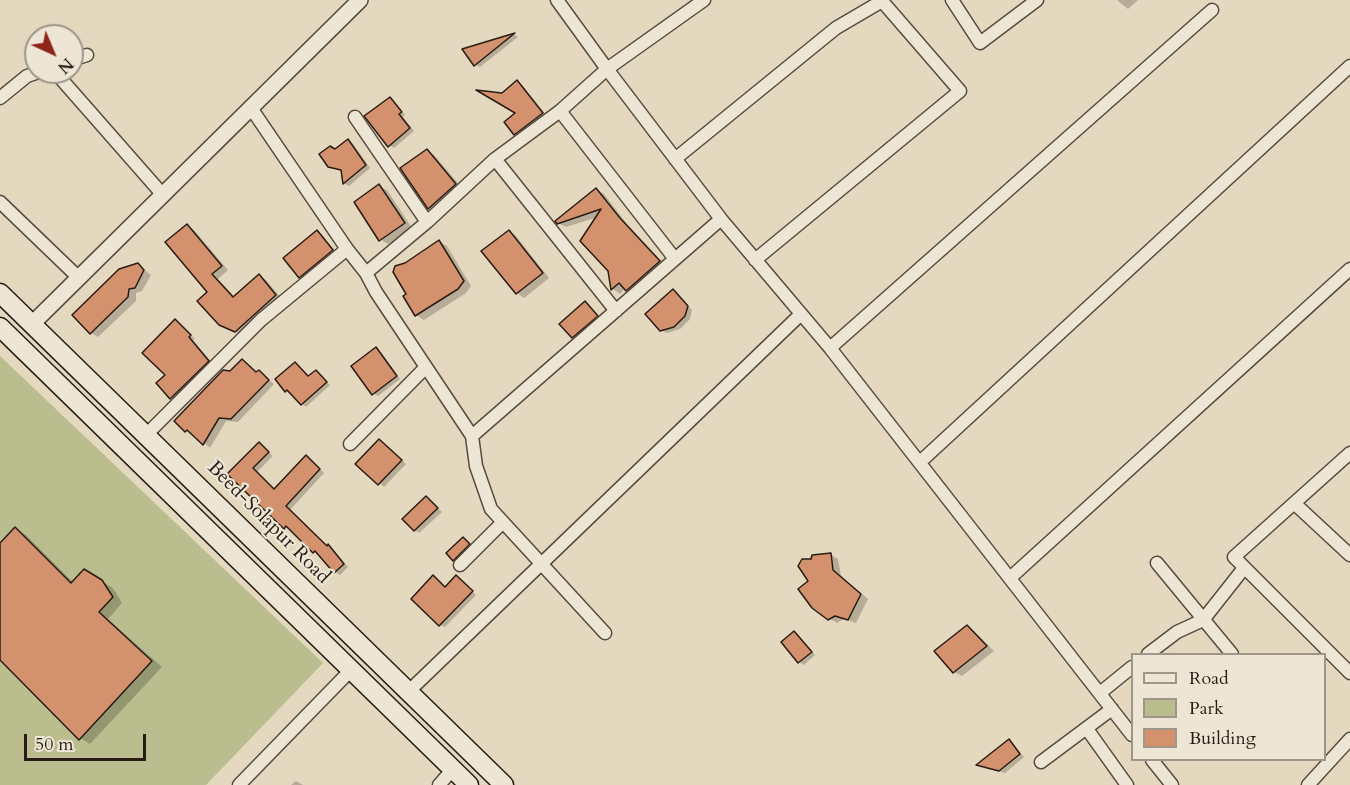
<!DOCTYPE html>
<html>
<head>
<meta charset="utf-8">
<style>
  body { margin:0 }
  #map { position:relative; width:1350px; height:785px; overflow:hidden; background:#e4d8be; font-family:Cardo,serif }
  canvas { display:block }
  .legend { position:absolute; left:1131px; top:653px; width:195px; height:108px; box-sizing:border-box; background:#ede6d5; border:2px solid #9f9588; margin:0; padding:8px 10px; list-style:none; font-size:18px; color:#291c15 }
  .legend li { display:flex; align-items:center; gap:12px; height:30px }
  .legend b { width:30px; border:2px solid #9f9588 }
  .north { position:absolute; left:24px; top:24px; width:60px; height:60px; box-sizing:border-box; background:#ede6d5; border:2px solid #9f9588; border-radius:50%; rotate:136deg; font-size:16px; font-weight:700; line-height:24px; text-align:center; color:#291c15 }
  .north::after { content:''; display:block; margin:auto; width:21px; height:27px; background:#8f2418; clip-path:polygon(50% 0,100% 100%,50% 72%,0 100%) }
  .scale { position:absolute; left:24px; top:734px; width:122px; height:27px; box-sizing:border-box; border:3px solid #291c15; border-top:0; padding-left:8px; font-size:18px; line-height:21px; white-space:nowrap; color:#291c15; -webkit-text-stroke:4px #ede6d5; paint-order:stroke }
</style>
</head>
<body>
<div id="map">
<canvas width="1350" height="785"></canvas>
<ul class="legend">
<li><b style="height:8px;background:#ede6d5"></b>Road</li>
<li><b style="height:16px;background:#babd8d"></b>Park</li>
<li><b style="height:16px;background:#d3926d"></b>Building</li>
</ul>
<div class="north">N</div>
<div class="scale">50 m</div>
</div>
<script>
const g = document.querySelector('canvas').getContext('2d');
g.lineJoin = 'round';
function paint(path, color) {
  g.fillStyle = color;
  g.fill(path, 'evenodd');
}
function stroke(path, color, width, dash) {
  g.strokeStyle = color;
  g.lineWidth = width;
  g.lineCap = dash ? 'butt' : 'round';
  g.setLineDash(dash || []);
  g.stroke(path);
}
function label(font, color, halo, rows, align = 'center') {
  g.font = font + ' Cardo,serif';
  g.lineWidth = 4.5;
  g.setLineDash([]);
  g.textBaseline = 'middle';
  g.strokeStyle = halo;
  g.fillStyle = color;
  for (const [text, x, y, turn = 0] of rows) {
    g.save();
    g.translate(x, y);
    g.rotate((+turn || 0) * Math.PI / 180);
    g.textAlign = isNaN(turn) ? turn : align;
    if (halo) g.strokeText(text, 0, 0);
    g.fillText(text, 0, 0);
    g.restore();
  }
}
paint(new Path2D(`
  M0,356L323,663L206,785H0Z`), '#babd8d');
paint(new Path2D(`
  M1117,0H1138L1128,9Z
  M515,35L518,37L480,67L475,65L465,50Z
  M517,82L522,85L547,116L520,136L515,134L518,112L503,94Z
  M390,99L405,115L403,117L414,131L394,148L389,145Z
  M348,141L353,144L370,168L349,186L344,183L343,171L329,166L335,151Z
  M427,151L434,155L463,189L437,212L429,208L402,169Z
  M379,186L387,190L412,228L388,244L380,239Z
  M596,189L604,194L627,224L666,266L634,294L625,288L620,294L613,289L598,217L566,227L558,223Z
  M187,226L194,230L228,270L218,279L235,297L259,276L266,280L283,300L243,335L228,329L210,292Z
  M509,231L516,236L549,278L524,298L517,293Z
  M317,232L322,235L337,253L305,279L300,277Z
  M439,242L447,246L471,286L466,293L424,320L416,315L405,297L408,294L406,265Z
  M137,264L151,275L142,291L136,293V301L98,337L91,333Z
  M673,291L692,310L690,319L680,329L667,333L661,330Z
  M585,303L601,319L578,340L573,337Z
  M180,324L195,339L193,340L213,364L176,401L158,383L167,375Z
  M376,349L381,352L400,379L378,396L373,393Z
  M242,360L258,373L265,376L274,384L238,422L226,421L210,448L193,433L186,431L230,372Z
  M296,363L309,377L316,371L330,385L306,407L286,391L277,379Z
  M380,440L406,464L384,487L358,463Z
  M260,444L273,456L257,472L275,490L311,460L324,473L290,510L328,547L333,549L348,567L340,575L335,572L320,554L314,552L290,529L285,527L230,474Z
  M426,498L442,512L419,533L415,530Z
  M16,529L26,535L73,582L84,571L113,588L122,603L108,619L162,667L90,744L80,738L0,658V545Z
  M463,539L473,547L459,562L454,559Z
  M830,554L838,559L841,576L868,599L856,623L844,619L837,623L829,618L810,582L813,560Z
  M433,577L446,588L457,577L476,595L445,627L440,625Z
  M967,627L975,632L994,651L962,676L954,672Z
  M795,633L799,636L815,655L804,665L799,662L783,642Z
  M1009,741L1013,744L1024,757L1005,773L983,767Z
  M296,781L303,785H291Z`), '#0003');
const building = new Path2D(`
  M515,33L474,66L462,49Z
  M517,80L543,113L514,135L504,122L515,113L476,90L502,93Z
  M390,97L402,112L399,114L410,128L388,147L364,116Z
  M348,139L366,165L343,184L341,170L328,167L319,154L330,146L335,149Z
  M427,149L456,184L428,209L400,168Z
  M379,184L405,223L379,241L354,202Z
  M596,188L620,218L660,261L626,291L619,283L611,290L608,271L580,241L601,209L557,224L555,221Z
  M187,224L222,266L212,274L233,297L259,274L276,295L235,332L219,325L197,301L207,292L165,242Z
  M317,230L333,250L299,278L283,258Z
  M509,230L543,273L516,294L481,251Z
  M439,240L464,281L458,289L415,316L403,296L406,294L393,272L395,266L405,263Z
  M138,263L144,270L135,288L129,289L128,297L90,334L72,315L119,269Z
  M673,289L688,306L685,316L674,327L660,331L645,314Z
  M585,301L598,316L572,338L559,324Z
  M175,319L191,335L189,337L209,361L170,399L156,383L165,375L142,353Z
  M376,347L397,376L372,395L351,366Z
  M242,359L256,372L259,370L269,380L231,419L219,418L203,445L187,430L185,432L174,421L223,370L230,371Z
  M295,362L308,376L316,370L327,382L301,405L287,390L285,392L275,379Z
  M379,439L402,460L378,485L355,464Z
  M259,442L269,452L253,468L274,489L306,455L320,469L286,506L327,546L328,544L344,564L334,573L315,551L313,553L286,526L284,529L227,474Z
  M426,496L438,508L414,531L402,519Z
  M15,527L71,583L84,569L102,580L113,597L99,612L152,661L79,740L0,660V543Z
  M463,537L470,544L453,561L446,553Z
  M831,553L833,570L861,594L848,620L835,616L828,620L812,608L798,589L808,581L798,566L802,559H811L812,555Z
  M433,575L445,587L456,575L473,591L439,626L411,599Z
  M967,625L987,646L953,673L934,651Z
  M794,631L812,652L798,663L781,642Z
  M1009,739L1020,754L999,771L976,765Z`);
paint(building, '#d3926d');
stroke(building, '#291c15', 1.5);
const minor = new Path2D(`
  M557,0L607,69L721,219L830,348L1132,735
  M952,0L980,43L1037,0
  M72,60L87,55
  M55,72L163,195
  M0,98L27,76L39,72
  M251,108L347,249L366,273L376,292L472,436L476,466L491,509L605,633
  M560,111L675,259
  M355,117L427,222
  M495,159L616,311
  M675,159L836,28L882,1L960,91L755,260
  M0,202L79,278
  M366,273L427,222L495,159L560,111L607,69L704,0
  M830,348L1212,10
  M147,434L261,320L347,249
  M472,436L721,219
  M350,444L426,367
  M1350,453L1234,557L1350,673
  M920,462L1350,66
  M1294,503L1350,555
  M1157,563L1232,654
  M460,565L503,522
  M1010,578L1350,269
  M1148,654L1177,632L1203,620L1244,568
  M408,692L801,314
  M1100,693L1132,667
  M1087,729L1127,785
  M1152,760L1172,785
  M1041,762L1112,709
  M239,785L351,670
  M439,785L453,769
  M1308,785L1350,739`);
const tertiary = new Path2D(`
  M32,324L360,0`);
const secondary = new Path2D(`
  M0,293L504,785
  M0,327L469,785`);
stroke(minor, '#584b3f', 15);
stroke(tertiary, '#584b3f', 18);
stroke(secondary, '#291c15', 21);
stroke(minor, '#ede6d5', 12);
stroke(tertiary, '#ede6d5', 15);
stroke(secondary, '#ede6d5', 18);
label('20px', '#291c15', '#ede6d5', [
  ["Beed-Solapur Road",268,523,45]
]);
</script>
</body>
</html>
